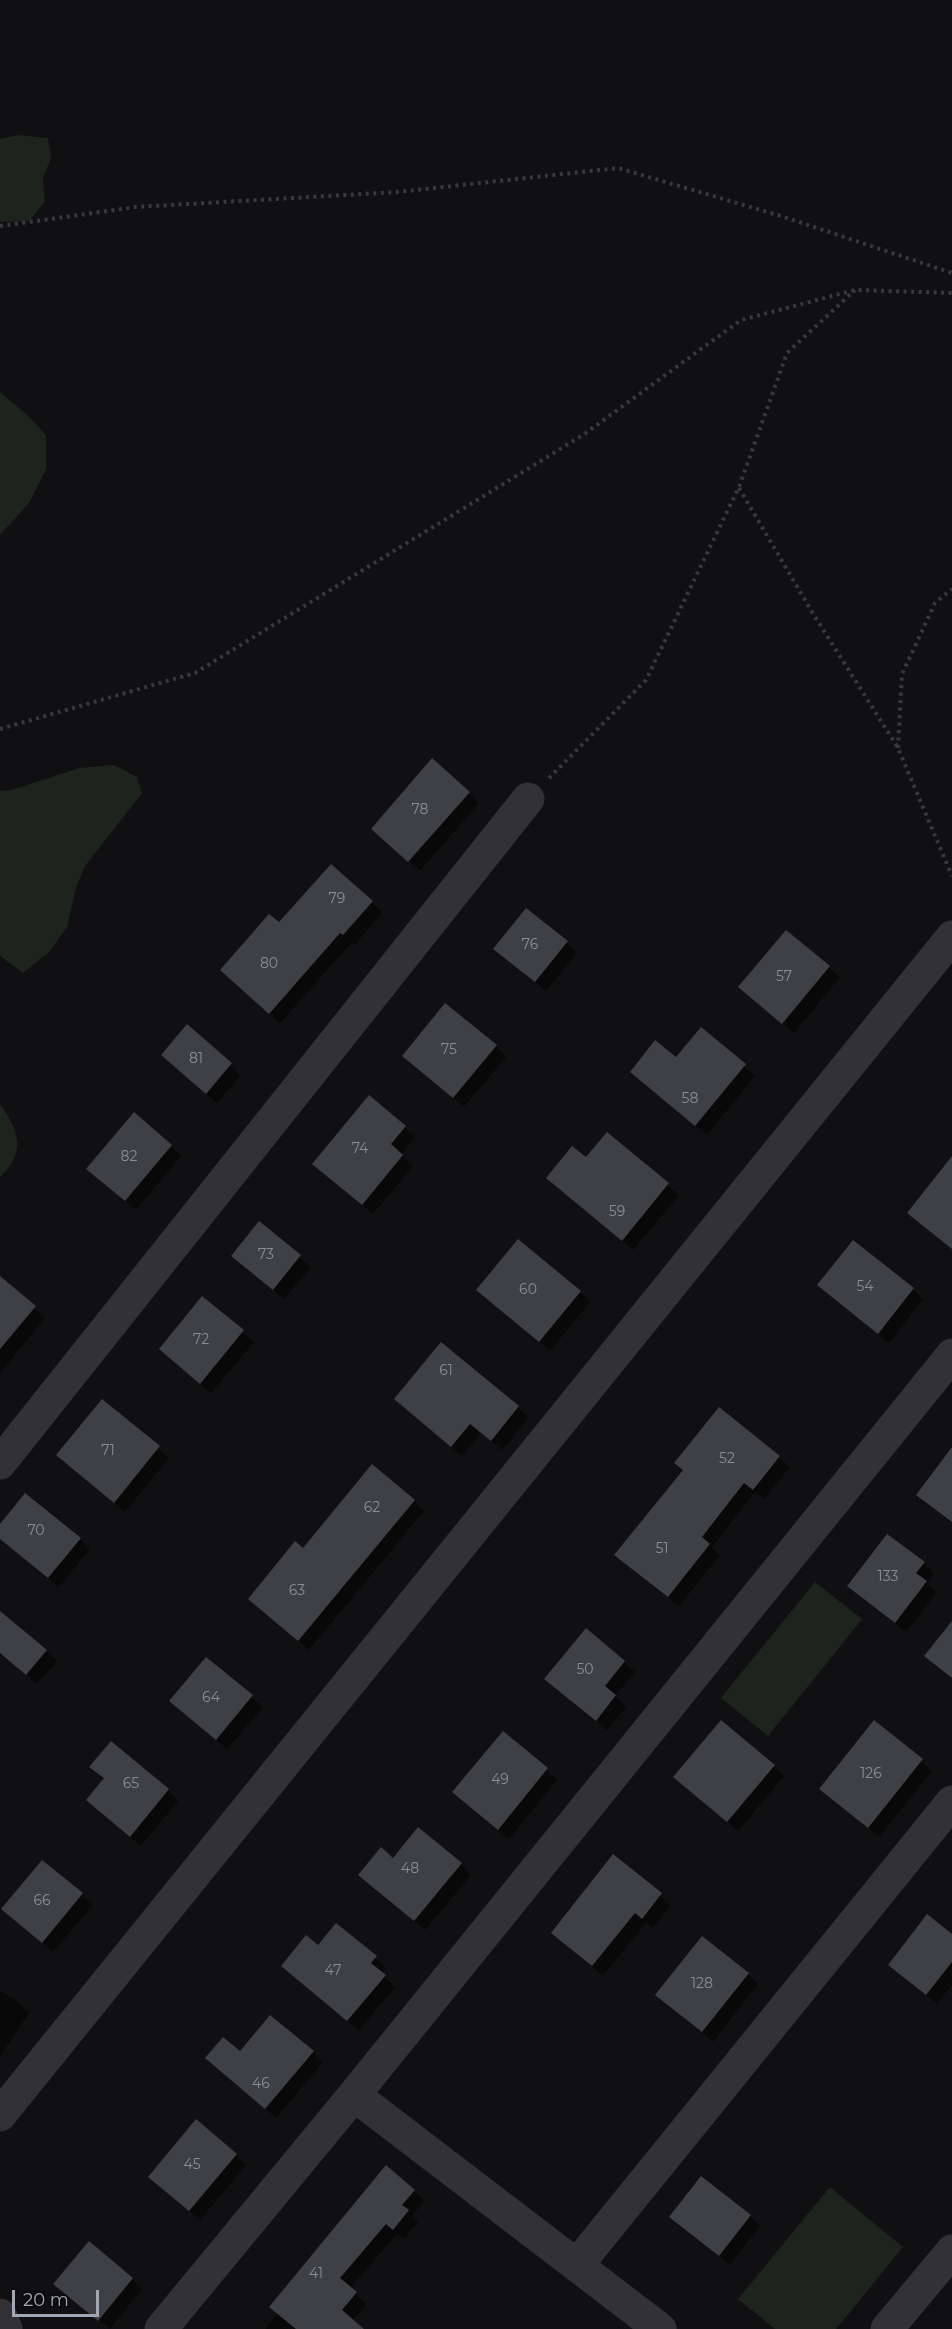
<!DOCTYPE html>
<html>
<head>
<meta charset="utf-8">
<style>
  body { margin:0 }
  #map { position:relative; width:952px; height:2329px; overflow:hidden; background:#101012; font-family:Montserrat,sans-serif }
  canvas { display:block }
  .scale { position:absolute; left:12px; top:2290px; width:87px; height:27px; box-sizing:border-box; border:3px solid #a2a8b2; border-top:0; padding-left:8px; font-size:18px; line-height:21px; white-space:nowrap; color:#a2a8b2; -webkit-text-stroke:4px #0b0b0c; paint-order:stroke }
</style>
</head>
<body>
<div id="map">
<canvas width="952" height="2329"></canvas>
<div class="scale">20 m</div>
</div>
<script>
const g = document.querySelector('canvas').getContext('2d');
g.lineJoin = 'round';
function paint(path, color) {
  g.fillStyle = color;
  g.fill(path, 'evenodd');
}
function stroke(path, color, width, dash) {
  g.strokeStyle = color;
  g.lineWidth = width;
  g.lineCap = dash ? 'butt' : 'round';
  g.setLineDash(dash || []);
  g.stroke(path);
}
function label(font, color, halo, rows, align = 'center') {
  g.font = font + ' Montserrat,sans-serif';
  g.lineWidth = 4.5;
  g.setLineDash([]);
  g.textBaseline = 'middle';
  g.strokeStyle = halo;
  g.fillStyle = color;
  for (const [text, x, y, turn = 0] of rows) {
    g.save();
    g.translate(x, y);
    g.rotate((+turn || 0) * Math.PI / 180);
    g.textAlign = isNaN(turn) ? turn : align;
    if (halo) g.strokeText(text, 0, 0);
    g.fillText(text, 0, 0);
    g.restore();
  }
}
paint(new Path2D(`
  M19,135L48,138L51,158L43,178L45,202L29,221L0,222V139Z
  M0,392L25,413L46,435V469L29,503L0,535Z
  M114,765L137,777L142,793L85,866L76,888L67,927L49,952L23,973L0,956V791L12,790L79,768Z
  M0,1104C19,1131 27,1152 0,1177Z
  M815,1582L862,1619L768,1736L721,1698Z
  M830,2187L903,2247L836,2329H775L738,2299Z`), '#1d241d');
paint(new Path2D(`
  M469,793L479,803L420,871L383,839Z
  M331,866L382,912L355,945L352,942L280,1023L232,981Z
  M786,932L840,977L794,1033L751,998Z
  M567,943L577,953L546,991L495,949Z
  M187,1026L241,1075L217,1103L173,1065Z
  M701,1029L755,1076L707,1135L642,1082L676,1059Z
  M496,1046L506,1057L464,1107L414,1066Z
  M369,1097L415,1137L401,1155L413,1166L373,1214L325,1174Z
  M608,1134L679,1195L633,1250L558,1188Z
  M171,1146L181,1156L136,1210L99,1179Z
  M259,1223L311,1267L284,1299L233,1256Z
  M0,1278L45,1318L0,1373Z
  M819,1285L913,1289L923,1299L889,1343Z
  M478,1290L580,1292L590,1302L550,1351Z
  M203,1298L254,1342L211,1393L161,1349Z
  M396,1399L518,1407L528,1418L502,1450L481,1433L462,1456Z
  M102,1401L169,1458L125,1512L58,1455Z
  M952,1449V1523L918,1494Z
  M779,1457L790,1467L764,1499L755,1492L712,1547L720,1555L679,1606L616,1555L684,1471L676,1463Z
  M414,1501L424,1511L309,1650L250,1599L303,1550Z
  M0,1526L80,1539L90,1549L59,1587L0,1538Z
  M924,1563L934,1574L927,1583L936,1593L906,1632L849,1585Z
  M0,1613L57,1661L37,1684L2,1655L0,1657Z
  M586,1630L635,1672L615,1696L626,1707L607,1730L546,1679Z
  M206,1659L263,1707L227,1749L171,1701Z
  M874,1722L932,1771L879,1837L821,1789Z
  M503,1733L557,1780L509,1839L454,1792Z
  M774,1766L784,1776L738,1831L675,1777Z
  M91,1767L168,1790L178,1801L141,1846L98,1810L105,1779Z
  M613,1856L671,1905L653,1928L646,1923L603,1976L553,1933Z
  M393,1860L461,1864L471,1875L425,1930L360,1875Z
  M43,1862L93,1905L53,1952L14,1919Z
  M337,1925L386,1968L381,1974L395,1987L359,2030L293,1976Z
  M952,1935V1985L937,2004L901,1975Z
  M748,1974L758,1984L713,2042L657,1995Z
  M0,1990L19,2003L29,2013L0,2056Z
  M313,2052L323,2062L276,2118L207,2058L240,2053Z
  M236,2155L246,2165L200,2220L160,2187Z
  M414,2191L424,2201L412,2216L418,2222L404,2239L397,2234L350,2288L366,2304L352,2321L362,2329H265L278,2313Z
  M750,2216L760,2226L730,2265L671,2217Z
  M132,2279L142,2289L110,2329L66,2294Z`), '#0007');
paint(new Path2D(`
  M432,758L470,792L408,862L371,829Z
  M331,864L373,901L343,935L340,933L269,1014L220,970L269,914L279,922Z
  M526,908L568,941L535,982L493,949Z
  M786,930L830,966L782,1024L738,987Z
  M445,1003L497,1045L453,1098L402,1056Z
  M187,1024L232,1063L206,1094L161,1055Z
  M701,1027L746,1064L695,1126L630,1072L655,1040L676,1057Z
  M369,1095L406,1126L391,1144L403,1155L362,1205L312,1164Z
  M134,1112L172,1145L125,1201L86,1169Z
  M607,1132L669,1183L622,1241L546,1178L572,1146L586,1157Z
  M952,1156V1249L907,1213Z
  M259,1221L301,1255L273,1290L231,1256Z
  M518,1239L581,1291L539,1342L476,1290Z
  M853,1240L914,1288L878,1334L817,1285Z
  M0,1276L36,1306L0,1349Z
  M202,1296L244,1330L200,1384L159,1349Z
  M441,1342L519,1406L491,1441L470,1424L451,1447L394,1399Z
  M102,1399L160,1446L114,1503L56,1455Z
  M719,1407L780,1456L753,1490L744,1483L702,1537L710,1544L668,1597L614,1555L683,1470L674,1463Z
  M952,1447V1522L916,1495Z
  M372,1464L415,1500L298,1641L248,1599L295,1541L303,1548Z
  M25,1493L81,1538L48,1578L0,1539V1524Z
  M887,1534L925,1562L916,1573L927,1581L895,1623L847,1586Z
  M0,1611L47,1650L26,1675L0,1653Z
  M952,1621V1678L924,1656Z
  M586,1628L625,1661L605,1686L616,1695L596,1721L544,1679Z
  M206,1657L253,1695L216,1740L169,1701Z
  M721,1720L775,1765L727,1822L673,1777Z
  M874,1720L923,1759L868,1828L819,1789Z
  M503,1731L548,1768L498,1830L452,1792Z
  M111,1741L169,1789L130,1837L86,1800L104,1778L89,1767Z
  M418,1827L462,1863L414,1921L358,1875L381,1847L393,1858Z
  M613,1854L662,1893L642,1919L635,1913L592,1966L551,1933Z
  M42,1860L83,1893L42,1943L1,1909Z
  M927,1914L952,1934V1962L926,1995L888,1965Z
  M336,1923L377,1956L371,1963L386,1975L347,2021L281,1966L306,1935L318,1945Z
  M702,1936L749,1973L702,2032L655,1995Z
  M270,2015L314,2051L265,2109L205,2058L223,2037L240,2051Z
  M196,2119L237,2154L189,2211L148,2177Z
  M386,2165L415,2190L402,2205L409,2210L393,2230L386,2224L340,2278L357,2292L342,2310L364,2329H296L269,2307Z
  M701,2176L751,2215L719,2256L669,2217Z
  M89,2241L133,2278L98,2321L53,2284Z`), '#3f4045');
stroke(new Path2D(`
  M0,226L136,207L397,192L618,168L781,216L952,273
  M739,488L812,612L898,748L952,876
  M0,729L195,673L583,435L741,320L855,290L952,293
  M898,748L902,674L935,603L952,589
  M549,778L646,680L739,487L787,353L855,290`), '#38393d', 4, [3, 4.5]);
stroke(new Path2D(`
  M0,1463L528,799
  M354,2095L660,2329
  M0,2115L952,937
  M577,2265L952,1802
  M0,2315L6,2329
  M161,2329L354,2095L952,1355
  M887,2329L952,2251`), '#323236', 33);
label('14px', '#898e97', null, [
  ["78",420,810],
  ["79",337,899],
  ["76",530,945],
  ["80",269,964],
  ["57",784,977],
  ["75",449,1050],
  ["81",196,1059],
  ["58",690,1099],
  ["74",360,1149],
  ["82",129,1157],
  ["59",617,1212],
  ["73",266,1255],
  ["54",865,1287],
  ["60",528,1290],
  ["72",201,1340],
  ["61",446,1371],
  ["71",108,1451],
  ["52",727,1459],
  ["62",372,1508],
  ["70",36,1531],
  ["51",662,1549],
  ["133",888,1577],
  ["63",297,1591],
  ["50",585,1670],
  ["64",211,1698],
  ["126",871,1774],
  ["49",500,1780],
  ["65",131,1784],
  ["48",410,1869],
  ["66",42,1901],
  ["47",333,1971],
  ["128",702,1984],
  ["46",261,2084],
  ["45",192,2165],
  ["41",316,2274]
]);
</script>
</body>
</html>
